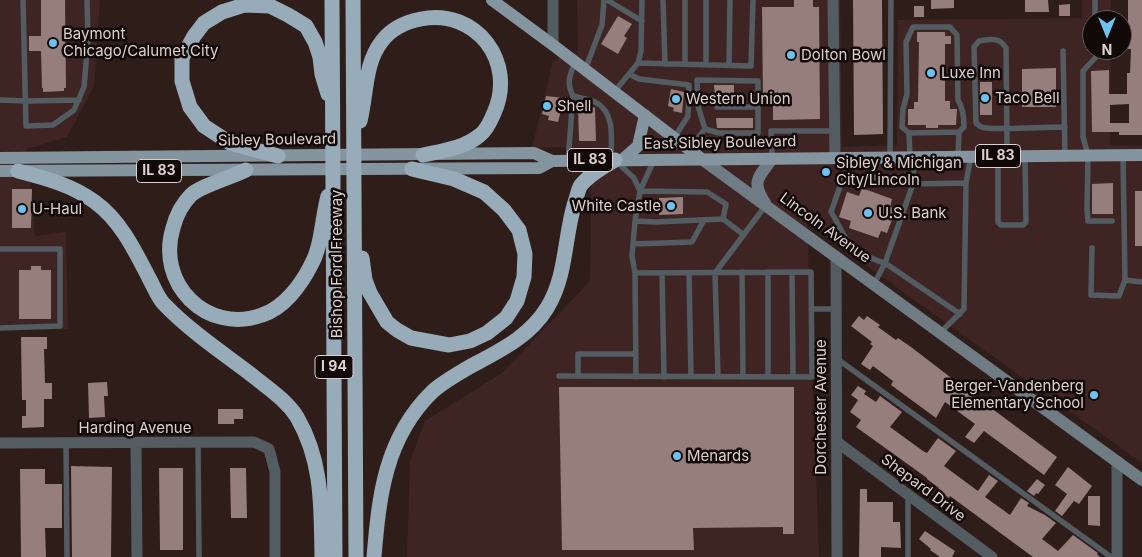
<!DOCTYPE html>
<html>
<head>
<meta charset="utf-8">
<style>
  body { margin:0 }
  #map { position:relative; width:1142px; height:557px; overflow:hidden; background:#2f1d1a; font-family:Inter,sans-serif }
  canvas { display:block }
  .north { position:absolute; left:1082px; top:10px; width:50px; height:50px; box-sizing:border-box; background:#110908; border:1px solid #635958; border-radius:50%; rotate:180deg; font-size:14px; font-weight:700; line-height:20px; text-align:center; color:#ddd0cf }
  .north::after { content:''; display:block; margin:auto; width:18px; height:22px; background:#6ac3f1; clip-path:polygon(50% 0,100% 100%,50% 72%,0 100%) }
</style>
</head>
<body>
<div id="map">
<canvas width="1142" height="557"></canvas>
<div class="north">N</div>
</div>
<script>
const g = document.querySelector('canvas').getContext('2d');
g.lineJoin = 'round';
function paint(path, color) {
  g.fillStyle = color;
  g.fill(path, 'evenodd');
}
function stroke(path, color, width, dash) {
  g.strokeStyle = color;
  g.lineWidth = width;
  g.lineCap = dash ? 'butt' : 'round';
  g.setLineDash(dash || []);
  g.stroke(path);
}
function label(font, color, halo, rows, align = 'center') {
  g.font = font + ' Inter,sans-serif';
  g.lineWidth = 5;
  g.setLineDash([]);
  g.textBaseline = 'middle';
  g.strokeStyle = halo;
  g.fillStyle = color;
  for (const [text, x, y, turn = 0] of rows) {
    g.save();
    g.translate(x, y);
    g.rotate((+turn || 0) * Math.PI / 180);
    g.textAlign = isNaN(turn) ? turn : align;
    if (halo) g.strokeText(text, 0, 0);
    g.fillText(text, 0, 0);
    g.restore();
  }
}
paint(new Path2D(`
  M0,0H100L94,86L67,137L27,149L35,236L66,232L68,329L0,330Z
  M577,0H840L842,147L897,145L898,20L1082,18V0H1111V20H1092V50H1111L1110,145L1142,146V463L807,223L819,557H407L410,461L425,421L502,373L590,281L592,147L532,148L553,61L578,52Z`), '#3e2524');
paint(new Path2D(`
  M41,0H65L66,88H64V91L43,92V88H42L41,51H29V36H41Z
  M794,0H813V7H819L820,119L773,120V102L763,103L762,7H794Z
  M853,0H882L883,134L854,135Z
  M931,0H954V8L931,9Z
  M1025,0H1048L1049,12H1025Z
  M1128,0H1142V135H1119V132H1092L1091,71L1109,70V94H1127V73H1130L1131,49H1123V34H1128ZM1129,104V123H1110V105Z
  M1070,4V16H1059V5Z
  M914,6H924V17H914Z
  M618,16L632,24L624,36L627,38L618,54L601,44Z
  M917,32H945V36H951V44H945V101H950V109H957L956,125H938V128H926V125H908V109H914V102H918L919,42H917Z
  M1056,68V107H1022V69Z
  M980,82H992V115H980Z
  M734,85V97H715L714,85Z
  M671,89L684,92L682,113L673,111L674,108L668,106Z
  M546,96L564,98L558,122L548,120L549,116L542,114Z
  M578,104H586L595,108L596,141H579Z
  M716,118H753V128H717Z
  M1113,183V214H1092V184Z
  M862,188L892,199L890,207L896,209L887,233L881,231L878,238L849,228L851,221L839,217L847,192L859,196Z
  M12,189H32L31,228H12Z
  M1135,191H1142V246H1135Z
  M683,197V214L659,215V198Z
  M31,266H41V270H51V319H19V270H31Z
  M859,316L864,320L867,316L880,325L878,327L896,340L898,338L911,347L971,393L1057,457L1044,475L984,431L974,443L965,437L975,424L945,402L936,418L891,385L893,381L873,366L870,370L861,364L873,346L870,344L872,342L851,326Z
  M21,337H47V349H44L45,383H52V399H44V427L22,428V416H26V400H22Z
  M107,382L108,396H104L105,417L89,418L88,383Z
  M858,386L866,391L864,394L876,402L880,396L902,412L890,427L923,451L927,453L938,438L956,451L944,466L978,491L989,475L998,481L985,497L1010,515L1021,498L1029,503L1027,506L1045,515L1056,523L1042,539L1058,551L1073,535L1098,553L1097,554L1100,557H1033L950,496L949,498L938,490L939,488L927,479V478L856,427L861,420L850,412L858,400L851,395Z
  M559,387H794V534H783V527L693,528L694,550H562Z
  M218,409H243V419H234V424H218Z
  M71,466L112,467L111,557H72Z
  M1068,467L1092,486L1079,504L1074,501L1062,516L1055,511L1067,494L1055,485Z
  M159,468H183V550H160Z
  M230,468H246L247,518H231Z
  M20,469H45V484H62V528H45L46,557H21Z
  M1037,479L1045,485L1038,494L1036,493L1034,496L1027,491Z
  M860,489H867V502H893V522H900L901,548L881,547V557H859Z
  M1088,496H1100V526L1088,525Z
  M925,531L955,551L952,557H940L930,550L931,549L919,539Z`), '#957e7b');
stroke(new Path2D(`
  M23,0L26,126L53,125L74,110L84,87L88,41L87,0
  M607,0L642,21
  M663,0L665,64
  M706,0V65
  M1095,0V20
  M1096,50V57L1083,71V137L1088,155L1087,210L1088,221H1112
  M1063,51L1065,155
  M638,63L641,51L642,0
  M685,64V0
  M729,65L730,0
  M585,70L602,25L604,0
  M629,74L638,63L751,66L753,0
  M614,92L629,74L639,79L689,85L688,116L674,138
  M573,96C580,98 589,99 595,102C616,112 611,141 611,160
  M0,100L26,101L79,100
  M717,107H758
  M909,133L910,157
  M689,149L705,129L719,133H758V81L697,80L698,106L705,129
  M1123,155L1125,280L1142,282
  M958,156L959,132L964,127C964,116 963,108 958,100L957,35L950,27H913L906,42L907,94L903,109L902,127L909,133L959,132
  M1025,156L1026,222L1023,225H1001L998,222V156L1007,144L1006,48C1000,37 990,39 979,41L974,47L976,123C979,126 982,128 986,128C1010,130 1040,127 1065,127
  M890,157L891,0
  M772,158L771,131H834
  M914,158L913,184L885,263C873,260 851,249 845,237C840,229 837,221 831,212L843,178L898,177L913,184L966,183
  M568,161L573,96C566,82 570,75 575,62
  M617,162L634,178L640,191
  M640,191L707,192L726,204L723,219
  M635,221L655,222L723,219L744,235
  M633,244L692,242L704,220
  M1092,248L1091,295L1119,296L1125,280
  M0,249H60V326L0,328
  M742,272L743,377
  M768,272V377
  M792,272L793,377
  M662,273L664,377
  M689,273L691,377
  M715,273L718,377
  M715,273L766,205
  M874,284L885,263L960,314
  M812,309H836
  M940,333L964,309L966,183L971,156
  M836,358L1111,557
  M559,376L812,377L811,272L635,273
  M578,376V354H636
  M636,377L635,273L632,256L635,221L640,191L654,160
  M198,442L199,557
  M66,443L67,557
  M908,496V557`), '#535c61', 5.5);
stroke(new Path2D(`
  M553,0V45
  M833,0L835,158
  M836,256L837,557
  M837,442L992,557
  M0,443L254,442L269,449L275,472V557
  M136,443L137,557
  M1117,461V557`), '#535c61', 11);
stroke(new Path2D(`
  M703,160L1142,480
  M765,203C751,181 758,178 772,159`), '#6f7c84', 12);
stroke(new Path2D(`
  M492,0L553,45L703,160
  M0,158L534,153L552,161
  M622,160L638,146L645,115
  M0,171L539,168L552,161L1142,155`), '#84959f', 12);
stroke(new Path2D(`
  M332,0L335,557
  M353,0L356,557
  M360,121C367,94 364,64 382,41C392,28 405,22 421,19C476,8 517,62 494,113C491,120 487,130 480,135C465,148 442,151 423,155
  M278,156L230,143L204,126L190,107L182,81V58L194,36L204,23L222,12L244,5L270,6L288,15L306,26L315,42L320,57L322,74L328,94
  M246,170C232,177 200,186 191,195C182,204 176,216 173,228C156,283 206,335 262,315C284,308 301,285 311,265C322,246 322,217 328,196
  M18,171C45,178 72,185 95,202C121,221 135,251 149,278C154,287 158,298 164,304C191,332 223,353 253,376C269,389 286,400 297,417C323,462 321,507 322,557
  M362,258L365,280L370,293L387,322L397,330L411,338L449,345L470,341L487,333L506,318L517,301L524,277L525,254L519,230L504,210L484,192L454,179L412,169
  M374,557C379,496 385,438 432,392C443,382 459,373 473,365C501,350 530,336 547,308C567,276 564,237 575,202C577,197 578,189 581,185C590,174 603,167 615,160`), '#97acb8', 15);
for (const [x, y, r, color] of [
  [53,43,5,"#6ac3f1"],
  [791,55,5,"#6ac3f1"],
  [931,73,5,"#6ac3f1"],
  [985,98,5,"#6ac3f1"],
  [676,99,5,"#6ac3f1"],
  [547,106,5,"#6ac3f1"],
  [826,172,5,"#6ac3f1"],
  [671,206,5,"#6ac3f1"],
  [22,209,5,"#6ac3f1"],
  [868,213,5,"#6ac3f1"],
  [1094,395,5,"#6ac3f1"],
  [677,456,5,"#6ac3f1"]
]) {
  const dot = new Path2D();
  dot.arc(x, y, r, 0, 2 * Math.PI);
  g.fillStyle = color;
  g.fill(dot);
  stroke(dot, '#110908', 2);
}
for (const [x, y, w] of [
  [998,156,45],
  [590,160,45],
  [159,171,45],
  [334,367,38]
]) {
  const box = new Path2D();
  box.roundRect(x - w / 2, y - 11.5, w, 23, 4);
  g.fillStyle = '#110908';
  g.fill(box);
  stroke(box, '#ddd0cf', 1);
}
label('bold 14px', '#ddd0cf', null, [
  ["IL 83",998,156],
  ["IL 83",590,160],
  ["IL 83",159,171],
  ["I 94",334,367]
]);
label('15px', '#ddd0cf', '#110908', [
  ["Baymont",63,34],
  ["Chicago/Calumet City",63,51],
  ["Dolton Bowl",801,55],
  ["Luxe Inn",941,73],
  ["Taco Bell",995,98],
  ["Western Union",686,99],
  ["Shell",557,106],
  ["Sibley & Michigan",836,163],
  ["City/Lincoln",836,180],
  ["White Castle",661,206,"right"],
  ["U-Haul",32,209],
  ["U.S. Bank",878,213],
  ["Berger-Vandenberg",1084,386,"right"],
  ["Elementary School",1084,403,"right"],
  ["Menards",687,456]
], 'left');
label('15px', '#ddd0cf', '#110908', [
  ["Sibley Boulevard",277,140,-1],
  ["East Sibley Boulevard",720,143,-1],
  ["Lincoln Avenue",825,228,36],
  ["Bishop Ford Freeway",337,264,-90],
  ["Dorchester Avenue",821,407,-90],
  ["Harding Avenue",135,428],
  ["Shepard Drive",923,488,37]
]);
</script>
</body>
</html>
